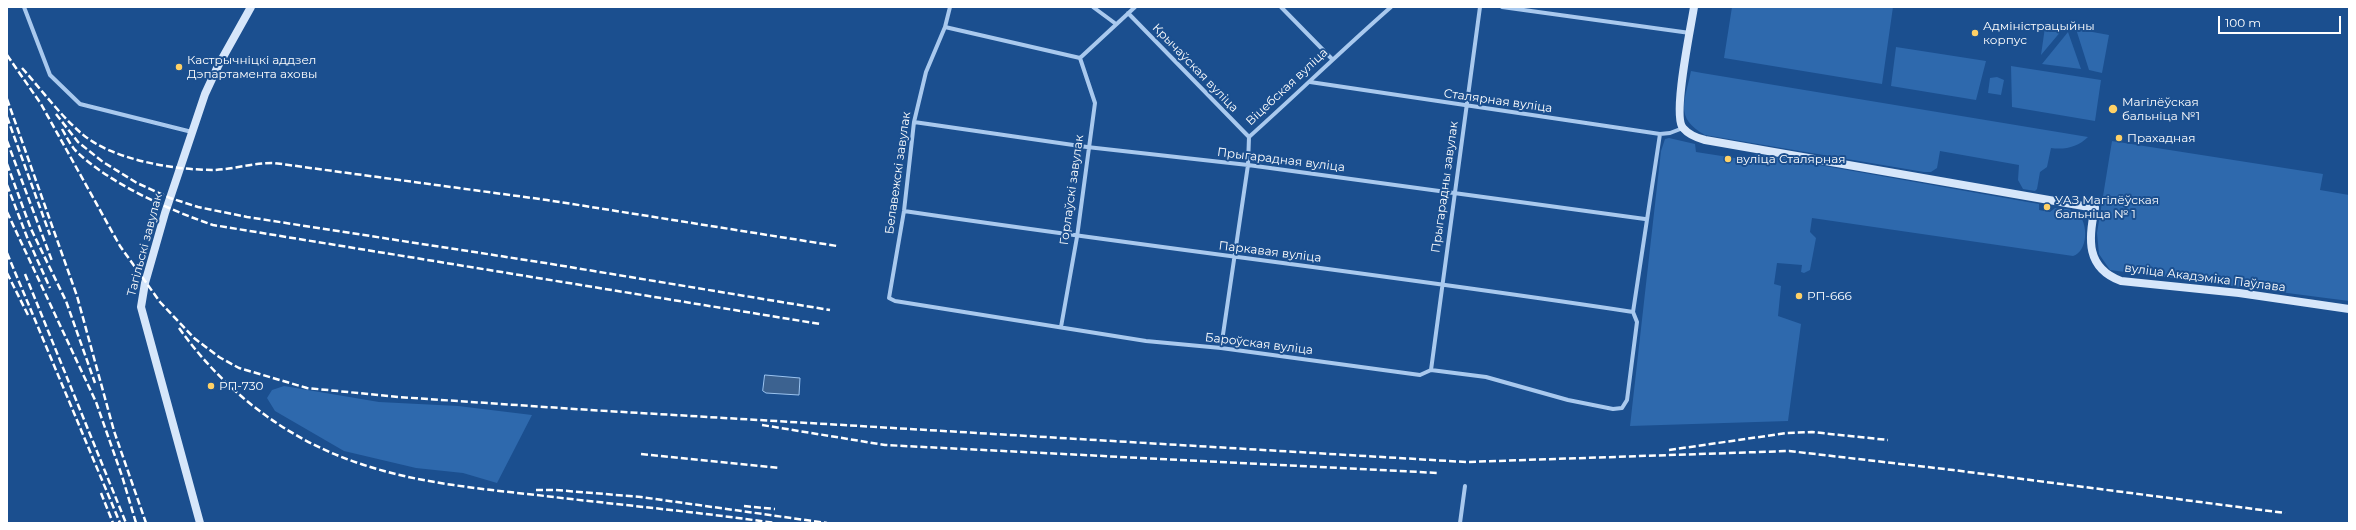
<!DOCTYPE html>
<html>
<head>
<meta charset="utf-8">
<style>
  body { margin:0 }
  #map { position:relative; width:2356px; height:530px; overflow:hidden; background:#1b4f8f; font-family:Montserrat,sans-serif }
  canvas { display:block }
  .frame { position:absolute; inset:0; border:8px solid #fff; pointer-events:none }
  .scale { position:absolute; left:2218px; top:16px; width:123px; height:18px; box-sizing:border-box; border:2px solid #fff; border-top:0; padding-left:5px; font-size:12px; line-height:14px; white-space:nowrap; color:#fff; -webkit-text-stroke:3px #1b4f8f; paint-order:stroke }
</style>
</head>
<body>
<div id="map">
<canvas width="2356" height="530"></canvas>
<div class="frame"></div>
<div class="scale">100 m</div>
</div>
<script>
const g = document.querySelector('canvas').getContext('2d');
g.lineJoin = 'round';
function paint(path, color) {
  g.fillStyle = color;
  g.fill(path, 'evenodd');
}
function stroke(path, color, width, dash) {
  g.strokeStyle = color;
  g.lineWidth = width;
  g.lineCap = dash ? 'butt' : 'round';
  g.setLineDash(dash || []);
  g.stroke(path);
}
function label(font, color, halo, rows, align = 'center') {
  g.font = font + ' Montserrat,sans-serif';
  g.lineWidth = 4;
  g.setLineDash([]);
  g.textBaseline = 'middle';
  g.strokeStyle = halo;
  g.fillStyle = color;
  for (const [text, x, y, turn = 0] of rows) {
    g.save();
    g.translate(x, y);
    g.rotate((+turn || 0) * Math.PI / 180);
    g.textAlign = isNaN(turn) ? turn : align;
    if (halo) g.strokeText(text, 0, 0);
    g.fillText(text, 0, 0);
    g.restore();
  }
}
paint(new Path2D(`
  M1732,7H1893L1882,84L1724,58Z
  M2045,27L2062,30L2041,55Z
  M2076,29L2109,35L2102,73L2089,70Z
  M2068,32L2081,69L2042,64Z
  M1896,47L1986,61L1976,100L1891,86Z
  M2011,66L2101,80L2095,121L2012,107Z
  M1691,71L1702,73L2088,137C2078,147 2065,150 2051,148L2047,167L2040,172L2037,189L2035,191L2023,189L2018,180L2019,165L1940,151L1937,168L1931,172H1924L1705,135C1674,118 1685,101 1691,71Z
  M1997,77L2004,80L2001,95L1988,93L1990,78Z
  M1669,138L1695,144L1696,152L1741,159L1757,154L2039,204V210L2050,212L2055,208C2062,209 2071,208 2077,213C2089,222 2088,252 2073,256L1812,218L1810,232L1816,238L1810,270L1804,273L1801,272L1802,265L1777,263L1774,284L1781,286L1778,316L1801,324L1788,421L1630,426L1661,151L1665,139Z
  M2112,141L2323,174L2320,190L2349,195V301L2110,270L2099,254L2097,233Z
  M284,386L379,402L458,406L532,415L497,483L463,473L416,468L344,451L275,411L267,398L272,390Z`), '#2e69ad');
const water = new Path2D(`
  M765,375L800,378L799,395L766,393L763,391Z`);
paint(water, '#3c6290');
stroke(water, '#9cc4f0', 1);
stroke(new Path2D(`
  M24,7L50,75L80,104L192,132
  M950,7L945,27L926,72L914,122L904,211L889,298L895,301L1146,341L1221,348L1420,375L1431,370L1486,377L1568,400L1613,409L1622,408L1627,400L1637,322L1633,312L1660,134
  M1093,7L1116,24
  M1281,7L1332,59
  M1502,7L1690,33
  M1128,13L1249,137
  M945,27L1080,58
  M1080,58L1135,7
  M1310,82L1660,134L1670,133L1683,128
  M914,122L1087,147L1248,165L1645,219
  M904,211C1147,247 1390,275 1633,312
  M1061,327L1077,237L1095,103L1080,58
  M1221,348L1248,165L1249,137C1297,94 1343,49 1391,7
  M1431,370L1480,7
  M1460,523L1465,486`), '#a9c9ee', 4);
stroke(new Path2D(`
  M1694,7C1691,27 1672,116 1683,128C1689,135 1697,138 1705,140L2095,208C2088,239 2086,268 2121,281L2239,293L2349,309
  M200,523L141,307L145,283L165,213L205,94L218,66L251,7`), '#d6e6fa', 8);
stroke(new Path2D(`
  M7,55L41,104L120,246L160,302L194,338L219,357L239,368L307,388L398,397L590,410L1466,462L1789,451L1953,470L2285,513
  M22,68C41,89 59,114 81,133C111,160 175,170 214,170C234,169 253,163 274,163L547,200L837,246
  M7,99L77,296L114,431L146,523
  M56,114L78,142L103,162L137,183L170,198L198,207L247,217L539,262L830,310
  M7,117L50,235
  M62,129C66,136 70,144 75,150C108,183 169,210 213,225L820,324
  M7,141L52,261
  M7,164L31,229L66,301L95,383
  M7,185L27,237L50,288
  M7,212L96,402L122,476L136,523
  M7,253L120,523
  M7,273L29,317
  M25,274L126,523
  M179,328C224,391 287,440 361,464C420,484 484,489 545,496C621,505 698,512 775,523
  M762,425L885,445L1439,473
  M1669,450L1787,433L1812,432L1888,440
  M641,454L780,468
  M536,490H556L641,497L827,523
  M101,493L113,523
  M744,506L775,509`), '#fff', 2.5, [7, 3]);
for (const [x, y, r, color] of [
  [1975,33,4,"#ffd166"],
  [179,67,4,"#ffd166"],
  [2113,109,5,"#ffd166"],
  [2119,138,4,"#ffd166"],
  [1728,159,4,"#ffd166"],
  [2047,207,4,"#ffd166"],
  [1799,296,4,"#ffd166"],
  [211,386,4,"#ffd166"]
]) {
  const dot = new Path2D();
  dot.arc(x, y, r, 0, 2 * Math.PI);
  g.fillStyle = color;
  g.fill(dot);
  stroke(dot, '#1b4f8f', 1.5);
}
label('12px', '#fff', '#1b4f8f', [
  ["Адміністрацыйны",1983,26],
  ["корпус",1983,40],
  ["Кастрычніцкі аддзел",187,60],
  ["Дэпартамента аховы",187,74],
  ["Магілёўская",2122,102],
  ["бальніца №1",2122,116],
  ["Прахадная",2127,138],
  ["вуліца Сталярная",1736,159],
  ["УАЗ Магілёўская",2055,200],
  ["бальніца № 1",2055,214],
  ["РП-666",1807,296],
  ["РП-730",219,386]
], 'left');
label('12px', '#fff', '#1b4f8f', [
  ["Крычаўская вуліца",1195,68,46],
  ["Віцебская вуліца",1287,87,-43],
  ["Сталярная вуліца",1498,101,8],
  ["Прыгарадная вуліца",1281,160,7],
  ["Белавежскі завулак",898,173,-82],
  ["Прыгарадны завулак",1445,187,-82],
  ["Горлаўскі завулак",1072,190,-82],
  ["Тагільскі завулак",145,245,-75],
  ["Паркавая вуліца",1270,252,7],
  ["вуліца Акадэміка Паўлава",2205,278,7],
  ["Бароўская вуліца",1259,344,7]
]);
</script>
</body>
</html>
